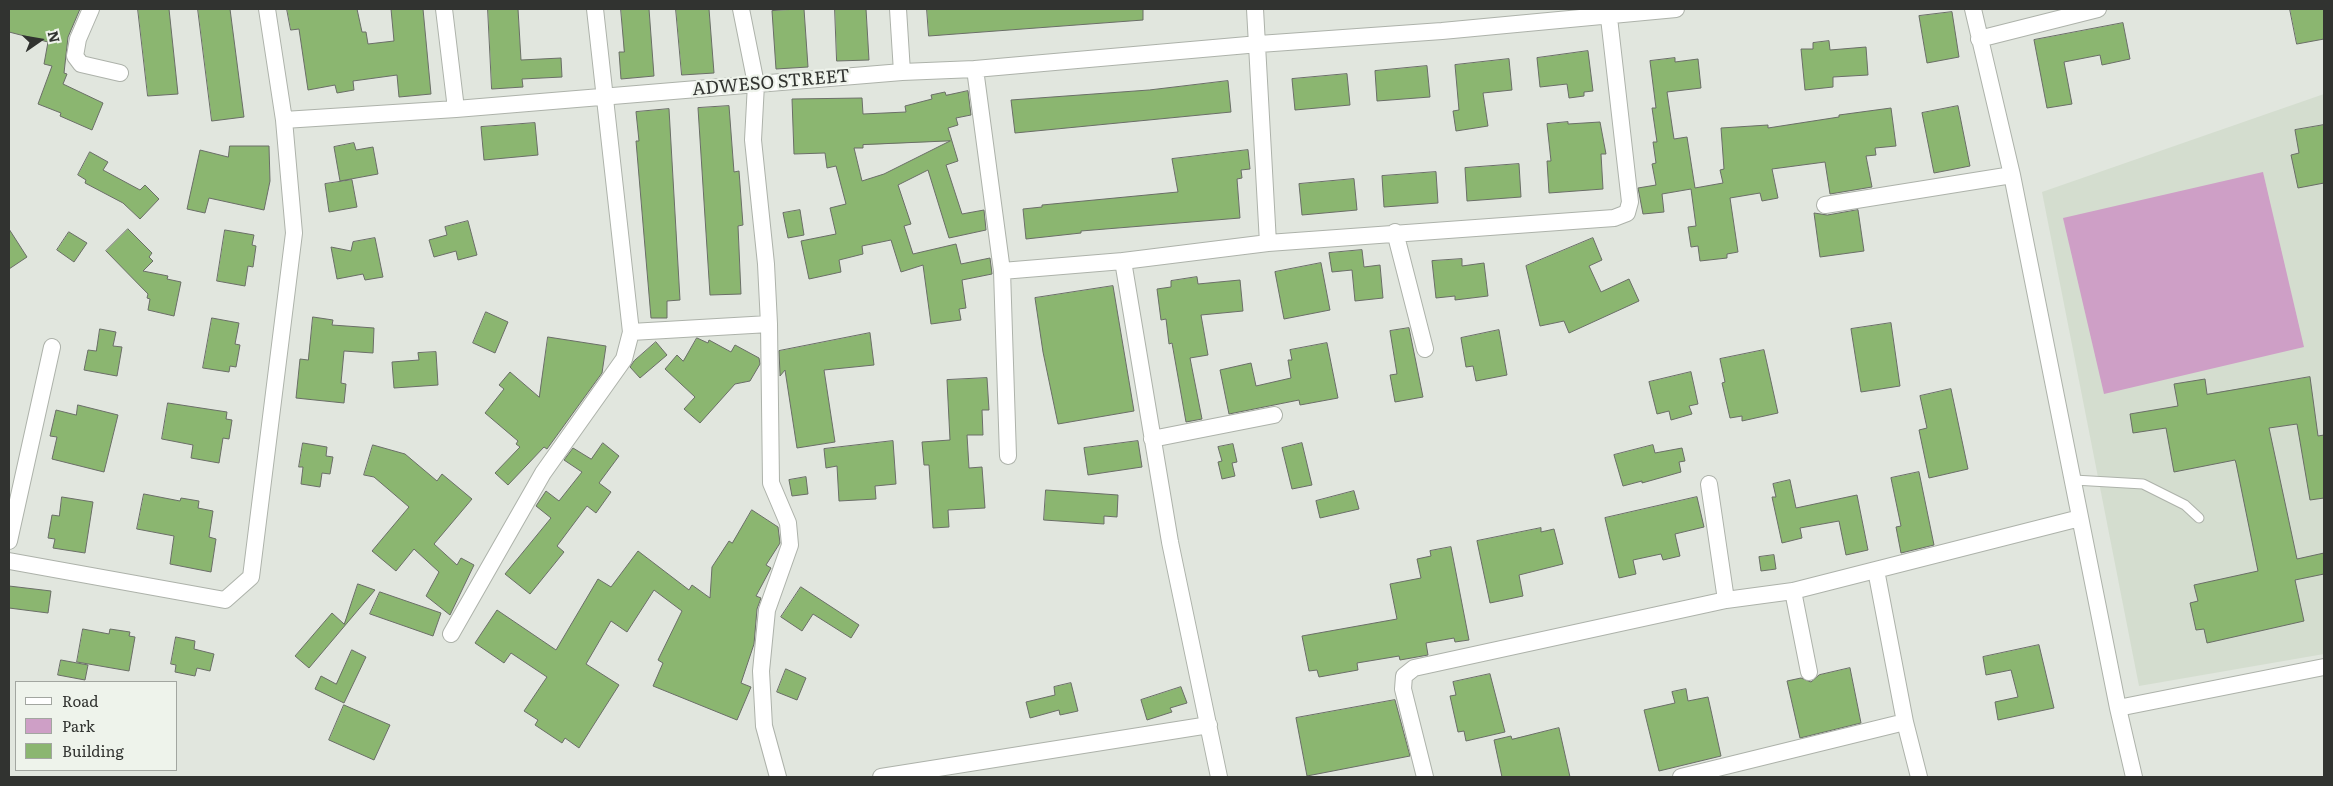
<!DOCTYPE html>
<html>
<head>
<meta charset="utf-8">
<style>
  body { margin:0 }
  #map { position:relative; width:2333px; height:786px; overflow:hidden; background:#e1e6de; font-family:Literata,serif }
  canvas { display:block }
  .frame { position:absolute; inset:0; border:10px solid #313330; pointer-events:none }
  .legend { position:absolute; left:15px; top:681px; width:162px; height:90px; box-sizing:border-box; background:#eef3eb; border:1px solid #a2a6a0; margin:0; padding:6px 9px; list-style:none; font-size:15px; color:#313330 }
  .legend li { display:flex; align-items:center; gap:10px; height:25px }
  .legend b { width:25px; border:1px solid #a2a6a0 }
  .north { position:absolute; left:15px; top:15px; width:50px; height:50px; -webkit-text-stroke:4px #eef3eb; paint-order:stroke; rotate:77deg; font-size:14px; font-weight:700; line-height:20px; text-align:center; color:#313330 }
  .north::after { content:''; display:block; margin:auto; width:18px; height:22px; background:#313330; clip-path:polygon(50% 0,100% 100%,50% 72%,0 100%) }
</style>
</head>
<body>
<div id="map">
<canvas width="2333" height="786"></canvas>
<div class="frame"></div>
<ul class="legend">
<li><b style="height:6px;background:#fff"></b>Road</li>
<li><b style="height:14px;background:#ce9fc6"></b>Park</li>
<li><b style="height:14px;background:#8bb670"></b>Building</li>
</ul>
<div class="north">N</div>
</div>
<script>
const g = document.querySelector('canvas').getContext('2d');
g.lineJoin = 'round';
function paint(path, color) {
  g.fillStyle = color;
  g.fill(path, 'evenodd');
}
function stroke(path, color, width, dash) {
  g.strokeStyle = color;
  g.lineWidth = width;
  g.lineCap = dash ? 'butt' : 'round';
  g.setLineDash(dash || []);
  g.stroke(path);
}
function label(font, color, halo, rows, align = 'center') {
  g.font = font + ' Literata,serif';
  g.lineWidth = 4.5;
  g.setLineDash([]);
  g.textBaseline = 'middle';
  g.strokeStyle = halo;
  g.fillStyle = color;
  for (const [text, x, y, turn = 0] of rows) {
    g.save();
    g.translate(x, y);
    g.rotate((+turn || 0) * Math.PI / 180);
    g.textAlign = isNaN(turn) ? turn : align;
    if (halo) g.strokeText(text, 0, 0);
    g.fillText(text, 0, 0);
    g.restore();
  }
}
paint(new Path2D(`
  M2324,94V654L2139,686L2042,192Z`), '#d4ddcf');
paint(new Path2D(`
  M2263,172L2304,347L2104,394L2063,218Z`), '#ce9fc6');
const building = new Path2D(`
  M9,9H80L68,37L64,73L67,74L63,84L103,103L92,130L60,116L61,113L38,104L52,66L44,64L48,42L9,32Z
  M138,9H169L178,94L148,96Z
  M198,9H230L244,117L212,121Z
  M287,9H357L362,32H366L368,44L394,41L391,9H423L431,94L399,97L397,75L353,81L354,90L337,93L335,85L308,90L299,29L291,30Z
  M488,9H518L521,60L561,58L562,77L522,79L523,87L492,89Z
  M621,9H649L654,76L621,79L619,52H624Z
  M676,9H709L714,73L682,75Z
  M804,9L808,67L776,69L772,11Z
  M835,9H866L869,60L837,61Z
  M927,9H1143V20L929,36Z
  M2290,9H2324V39L2297,44Z
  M1952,12L1959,57L1927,63L1919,16Z
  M2123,23L2130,59L2102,65L2100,55L2064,62L2072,104L2047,108L2034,40Z
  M1829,41L1830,50L1866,47L1868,75L1833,77V87L1805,90L1801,49H1813V43Z
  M1588,51L1593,91L1584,92V96L1569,98L1567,84L1540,87L1537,58Z
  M1675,58V62L1698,59L1701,88L1667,92L1674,139L1687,137L1695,188L1723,183L1720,170L1724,169L1721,128L1768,125V128L1839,117V115L1891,108L1896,146L1875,148L1876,155L1866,156L1872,187L1830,194L1825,162L1772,169L1778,198L1762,201L1760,193L1730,198L1738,252L1727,254V258L1700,261L1698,246L1691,247L1688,227L1696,226L1691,189L1662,194L1664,212L1643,214L1639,193L1638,188L1656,185L1652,164L1656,163L1653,142H1657L1652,108H1656L1650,61Z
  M1509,59L1512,90L1483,93L1488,126L1456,131L1453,111L1459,110L1455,65Z
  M1427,66L1430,97L1377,101L1375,71Z
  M1347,74L1350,105L1295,110L1292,79Z
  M1228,81L1231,112L1015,133L1011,100L1149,90Z
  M968,91L971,115L956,118L958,125L948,128L958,161L946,165L962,214L984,210L986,230L949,238L928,170L898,185L911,224L904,226L913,254L956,244L961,264L990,258L992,274L962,280L966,308L959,309L961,320L931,324L923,265L901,272L891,240L862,246L863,254L839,260L841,272L809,279L801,241L836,234L830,208L846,204L836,166L827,168L825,153L794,154L792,99L862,98L863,114L906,112L905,106L932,99L931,95L945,92L946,95ZM950,141L884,174L862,181L854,148H863V145Z
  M729,106L734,172L739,171L743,225L738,226L741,294L710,295L698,108Z
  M1958,106L1970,166L1934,173L1922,113Z
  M669,109L680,300L667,301V318H651L636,141H639L636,112Z
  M1568,122V124L1600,122L1606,154H1601L1603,189L1549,193L1547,161H1551L1547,124Z
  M535,123L538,155L484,160L481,127Z
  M2324,125V183L2298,188L2291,155L2299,153L2295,130Z
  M354,143L356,150L373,147L378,174L340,181L334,147Z
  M230,146H269L270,181L264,210L209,198L205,213L187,209L200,150L228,157Z
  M1248,150L1250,169L1241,170L1242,178L1237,179L1240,218L1081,231V233L1026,239L1023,209L1042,207V205L1178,192L1172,159Z
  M90,152L108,162L103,170L140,190L145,185L159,199L140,219L123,203L85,183L86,180L78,175Z
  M1519,164L1521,197L1467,201L1465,168Z
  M1436,172L1438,203L1384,207L1382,176Z
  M1354,179L1357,210L1302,215L1299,184Z
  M352,180L357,207L329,212L325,184Z
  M800,210L804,235L788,238L783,213Z
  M1858,210L1864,251L1820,257L1814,213L1827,215Z
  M468,221L477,255L458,260L456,251L434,257L429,240L447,235L445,227Z
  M9,229L27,257L9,269Z
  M128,229L152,253L149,257L153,261L143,271L168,276L167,279L181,282L174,316L148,310L150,299L147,298L148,294L106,251Z
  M225,230L254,235L252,245L256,246L253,267L248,266L245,286L217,281Z
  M69,232L87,243L74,262L57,250Z
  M375,238L383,277L365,280L363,274L337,279L331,247L351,251L353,242Z
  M1593,238L1602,260L1589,266L1601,292L1629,279L1639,301L1569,333L1564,321L1540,326L1526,266Z
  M1362,250L1364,267L1380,265L1383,298L1355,301L1352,270L1332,272L1329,253Z
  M1462,259V266L1484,263L1488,296L1455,300V296L1436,298L1432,261Z
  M1321,263L1330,310L1284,319L1275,272Z
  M1197,277L1198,284L1240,280L1243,311L1201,315L1208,355L1190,358L1202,419L1186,422L1172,343L1169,344L1166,319L1161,320L1157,289L1171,287V281Z
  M1113,286L1134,411L1058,424L1043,352L1035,298Z
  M486,312L508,322L495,353L473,343Z
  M313,317L333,320L332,325L374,328L373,353L344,351L341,383L346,384L344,403L296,398L300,359L308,360Z
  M212,318L239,323L235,344L240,345L236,367L230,366L229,372L203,368Z
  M1891,323L1900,386L1861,392L1851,329Z
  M1409,328L1423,397L1395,402L1390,375L1397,374L1390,331Z
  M100,329L116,332L113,346L122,347L117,376L84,370L88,350L96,351Z
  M1499,330L1507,375L1476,381L1473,366L1466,367L1461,338Z
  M870,333L874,365L824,370L835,442L797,448L785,370L780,376V374L779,351Z
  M548,337L606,346L602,373L547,449L544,447L508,485L495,473L520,447L516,444L518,441L485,413L504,389L499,385L510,372L539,397Z
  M697,338L708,343L709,340L731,352L735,345L759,358L760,364L750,381L735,384L700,423L684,409L695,397L665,369L677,355L683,361Z
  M656,342L667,355L640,378L630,367L634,361Z
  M1327,343L1338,398L1300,405L1299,400L1229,414L1220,370L1251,363L1256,386L1291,378L1288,360H1292L1290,350Z
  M1764,350L1778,413L1742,421V416L1730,418L1722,383L1725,382L1720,359Z
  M436,352L438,385L394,388L392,362L419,360L418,353Z
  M1691,372L1698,404L1689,406L1692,414L1671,420L1669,411L1657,414L1649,382Z
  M2310,377L2318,436L2324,435V498L2310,500L2297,424L2269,428L2297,559L2324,553V574L2295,580L2304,621L2207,643L2204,629L2196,630L2190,603L2198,601L2194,585L2258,571L2236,463L2235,460L2174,472L2166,428L2133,433L2130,414L2178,406L2174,384L2205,379L2207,394Z
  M987,378L989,410H982L983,435H967L969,468L982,467L985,508L948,510L949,527L933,528L929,465H924L922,442L950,440L947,380Z
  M1951,389L1968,469L1929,478L1919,430L1927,428L1920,396Z
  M168,403L227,412L226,419L232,420L229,439L223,438L219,463L191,458L193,445L162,439Z
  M78,405L118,415L104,472L52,459L57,437L50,436L56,410L76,415Z
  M893,441L896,484L875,486L876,499L839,501L837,466L826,468L824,449Z
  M1138,441L1142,467L1088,475L1084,448Z
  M303,443L327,447L326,456L333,457L330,474L322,473L320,487L301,484L303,467H299Z
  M603,443L619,456L599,483L611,492L596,513L587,506L557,546L564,552L530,594L505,574L551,518L536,506L546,491L559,501L582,472L564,460L573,448L591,459Z
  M1302,443L1312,485L1292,489L1282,448Z
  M1233,444L1237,462L1232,463L1235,476L1222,479L1218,462L1222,461L1218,447Z
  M373,445L405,454L437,481L442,474L472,499L434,544L457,565L461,558L474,565L450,615L426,596L439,572L414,549L396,571L372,551L409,507L374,477L364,475Z
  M1653,445L1655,453L1682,448L1685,461L1679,462L1681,472L1642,483V481L1623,486L1614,455Z
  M1919,472L1934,545L1901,553L1896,527L1901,526L1891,478Z
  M806,477L808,494L792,496L789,480Z
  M1790,480L1796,508L1857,495L1868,550L1846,555L1839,521L1800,528L1802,538L1782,543L1772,497H1776L1773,484Z
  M1046,490L1118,495L1117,517L1104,516V524L1044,520Z
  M1354,491L1359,509L1320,518L1316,501Z
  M144,494L180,501L181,498L199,501L198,508L213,511L209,537L216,539L211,572L170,564L174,536L137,529Z
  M62,497L93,502L85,553L53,548L55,539L48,538L52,515L59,516Z
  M1697,497L1704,527L1675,534L1680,556L1663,560L1661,554L1633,560L1636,574L1619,578L1605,518Z
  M752,510L778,527L780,543L766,565L771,568L756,596L761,598L757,609L754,644L741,683L751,687L737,720L653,686L663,663L658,660L682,611L654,590L627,632L611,621L586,664L619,685L579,748L565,738L562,743L535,725L538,720L524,711L547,677L511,653L504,663L475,643L497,610L556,650L598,579L611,587L638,551L689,590L692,585L710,598L712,567L729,541L732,543Z
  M1541,528V532L1554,529L1563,564L1519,575L1523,596L1490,603L1477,541Z
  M1451,547L1469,640L1455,642L1454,638L1426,643L1428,655L1400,660L1399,656L1357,663L1358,670L1319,677L1317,670L1309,671L1302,636L1397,619L1390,584L1421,578L1417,559L1431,556L1430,551Z
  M1774,555L1776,569L1761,571L1759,557Z
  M358,584L375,590L309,668L295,656L332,613L344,624Z
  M9,586L51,591L48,613L9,608Z
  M801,587L859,625L851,638L813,614L802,631L781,617Z
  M380,592L441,613L433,636L370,614Z
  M83,629L109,634L110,629L130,632L129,636L135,637L129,671L77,662Z
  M176,637L195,641L194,649L214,654L210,671L197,668L195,676L175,672L176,665L171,664Z
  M2039,645L2054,708L1998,720L1995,702L2018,697L2011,670L1986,675L1983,657Z
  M352,650L366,657L344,703L315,689L321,676L336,684Z
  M61,660L88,665L85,680L58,675Z
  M1850,668L1861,723L1800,738L1787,681L1801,678L1811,682L1819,675Z
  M786,669L806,678L797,700L777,692Z
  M1490,674L1505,732L1466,741L1464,731L1458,732L1450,696L1456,695L1453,682Z
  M1071,683L1078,711L1060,715L1059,710L1030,718L1026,702L1055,695L1054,687Z
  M1181,687L1187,703L1170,708L1172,712L1147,720L1141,700Z
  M1686,689L1688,701L1708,697L1721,756L1659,771L1644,710L1675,703L1672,692Z
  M1395,700L1410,756L1307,776L1296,718Z
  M344,705L390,725L374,760L329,740Z
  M1559,728L1570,777H1502L1494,740L1511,736L1512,739Z`);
paint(building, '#8bb670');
stroke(building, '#6a6e67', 1);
const service = new Path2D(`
  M2074,480L2143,484L2185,505L2199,518`);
const minor = new Path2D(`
  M91,9L78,39L75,56L81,64L120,73
  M444,9L456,109
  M595,9L631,332
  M741,9L756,84L753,140L766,264L769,324L771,483L788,523L790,545L767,610L761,671L764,726L778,777
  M898,9L902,72
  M1255,9L1268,243
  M1973,9L2012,175L2118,708L2134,777
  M1979,39L2098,9
  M975,69L1002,271L1123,261L1268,243L1614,218L1627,213L1630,202L1608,9
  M284,120L456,109L902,72L975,69L1259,44L1442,31L1676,9
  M1825,205L2012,175
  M1395,232L1425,349
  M1123,261L1170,542L1219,777
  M1002,271L1008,456
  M1152,439L1274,415
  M1709,484L1726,600
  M9,541L52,347
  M9,561L225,600L251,577L294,233L284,120L267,9
  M1876,570L1905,722L1919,777
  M1793,591L1809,672
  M451,634L543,473L624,359L631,332L769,324
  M2118,708L2324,667
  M881,777L1209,725
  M1425,777L1403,689L1404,676L1414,668L1726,600L1793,591L2080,518
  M1681,777L1905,722`);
stroke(service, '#adb2aa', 11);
stroke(minor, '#adb2aa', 18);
stroke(service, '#fff', 9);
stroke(minor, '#fff', 16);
label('18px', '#313330', '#eef3eb', [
  ["ADWESO STREET",771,83,-5]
]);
</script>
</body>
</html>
